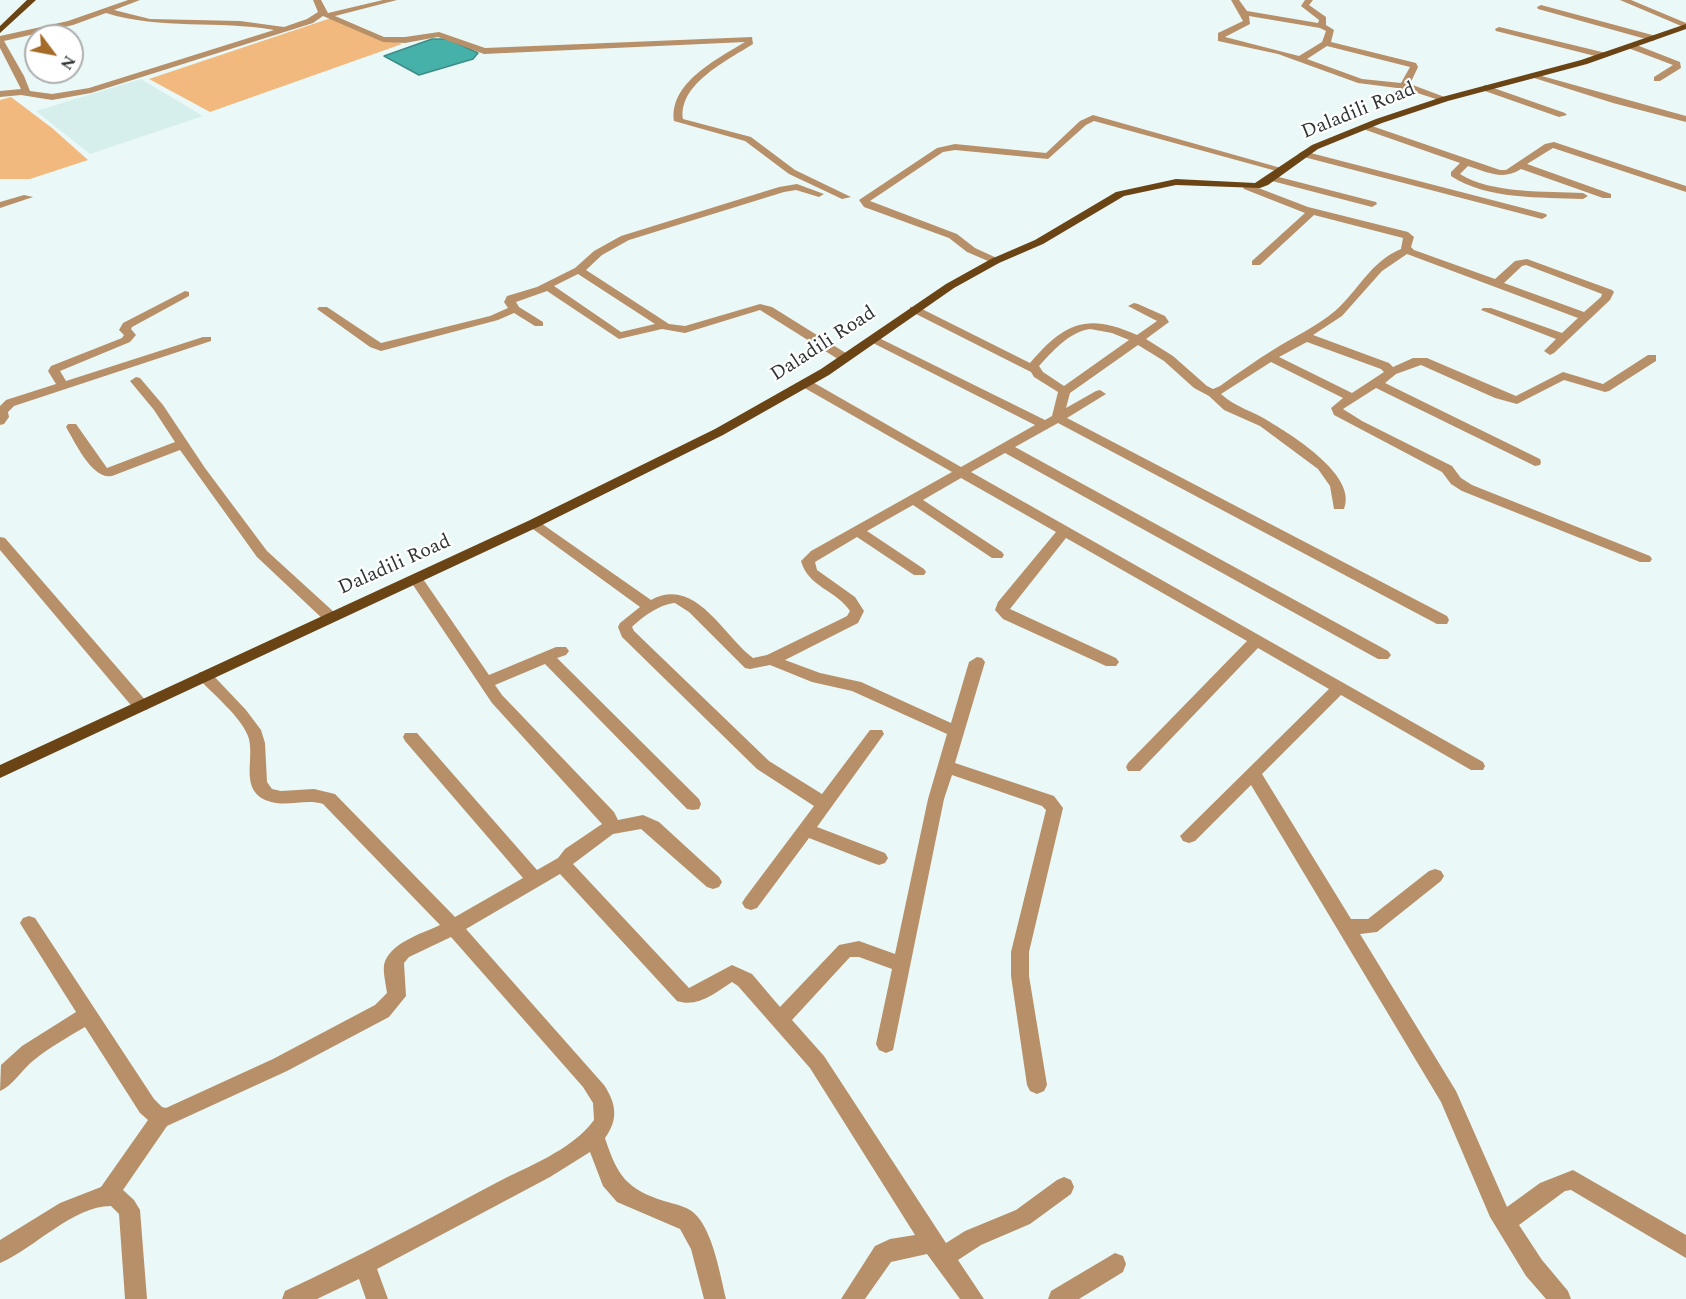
<!DOCTYPE html>
<html>
<head>
<meta charset="utf-8">
<style>
  body { margin:0 }
  #map { position:relative; width:1686px; height:1299px; overflow:hidden; background:#eaf9f7; font-family:Spectral,serif }
  canvas { display:block }
  .north { position:absolute; left:24px; top:24px; width:60px; height:60px; box-sizing:border-box; background:#fff; border:2px solid #acaeae; border-radius:50%; rotate:122deg; font-size:16px; font-weight:700; line-height:24px; text-align:center; color:#2f3434 }
  .north::after { content:''; display:block; margin:auto; width:21px; height:27px; background:#a46b29; clip-path:polygon(50% 0,100% 100%,50% 72%,0 100%) }
</style>
</head>
<body>
<div id="map">
<canvas width="1686" height="1299"></canvas>
<div class="north">N</div>
</div>
<script>
const g = document.querySelector('canvas').getContext('2d');
g.lineJoin = 'round';
function paint(path, color) {
  g.fillStyle = color;
  g.fill(path, 'evenodd');
}
function stroke(path, color, width, dash) {
  g.strokeStyle = color;
  g.lineWidth = width;
  g.lineCap = dash ? 'butt' : 'round';
  g.setLineDash(dash || []);
  g.stroke(path);
}
function label(font, color, halo, rows, align = 'center') {
  g.font = font + ' Spectral,serif';
  g.lineWidth = 4.5;
  g.setLineDash([]);
  g.textBaseline = 'middle';
  g.strokeStyle = halo;
  g.fillStyle = color;
  for (const [text, x, y, turn = 0] of rows) {
    g.save();
    g.translate(x, y);
    g.rotate((+turn || 0) * Math.PI / 180);
    g.textAlign = isNaN(turn) ? turn : align;
    if (halo) g.strokeText(text, 0, 0);
    g.fillText(text, 0, 0);
    g.restore();
  }
}
paint(new Path2D(`
  M141,79L203,116L90,154L36,111Z`), '#d7efec');
paint(new Path2D(`
  M331,18L402,44L210,112L149,79Z
  M11,97L52,128L88,160L30,179H0V100Z`), '#f2b97f');
const water = new Path2D(`
  M432,39H448L478,53L473,59L419,75L384,56Z`);
paint(water, '#45b1a9');
stroke(water, '#3e8c86', 1.5);
paint(new Path2D(`
  M128,0H140L114,10L150,19L240,21L284,27L307,19L318,12L313,0H321L328,13L383,0H397L335,16L384,37H405L439,32L485,48L752,37L753,44C728,60 678,84 683,119L751,137L795,170L851,197L842,199L789,174L745,141L674,121C669,83 717,59 745,42L484,54L438,37L405,43L383,42L323,16L313,23L91,93L52,100L21,95L0,97V91L21,89L0,48V36L68,21ZM106,13C161,30 218,20 274,30L89,88L52,94L30,91L24,76L4,41L73,25Z
  M1231,0H1239L1247,11L1318,23L1319,20L1301,6L1305,0H1313L1309,5L1326,17V25L1334,30L1331,42L1416,63L1418,67L1410,84L1450,99L1445,102L1405,89L1358,83L1278,54L1218,41V33L1243,21ZM1249,16L1320,28L1326,31L1322,42L1299,56L1225,37L1250,24ZM1327,46L1410,67L1401,83L1362,79L1307,59Z
  M1620,0H1631L1686,23V28Z
  M1541,5L1656,36L1657,38L1653,41L1538,9L1537,7Z
  M1499,27L1606,53L1607,55L1603,58L1496,31L1495,29Z
  M1628,44H1634L1680,62L1681,68L1660,81H1654V77L1673,65L1628,48Z
  M1531,73L1686,116V122L1613,103L1531,77Z
  M1485,85L1565,113L1567,115L1559,117L1482,90L1481,88Z
  M1093,115L1288,170L1280,172L1094,121L1086,125L1048,159L955,150L943,152L870,201L957,234L975,248L999,259V263L995,264L967,252L949,238L864,207L859,200L937,148L955,144L1046,153L1080,121Z
  M1363,125H1369L1500,170H1506L1545,144L1554,142L1686,186V192L1553,148L1527,164L1611,194V198H1603L1521,169C1503,181 1487,172 1468,166L1460,174C1491,194 1547,191 1583,193L1588,196L1583,199C1541,197 1487,200 1451,176V172L1460,163L1363,129Z
  M1303,151L1546,214L1547,216L1542,219L1300,156L1298,154Z
  M1271,175L1376,202L1377,204L1372,207L1268,180V176Z
  M797,184L824,194L819,197L796,190L784,192L629,240L602,255L586,270L669,324L685,326L760,304L772,307L849,355V361H841L760,310L685,333L662,329L619,339L547,291L516,302L519,307L543,322V326H535L514,313L498,320L381,351L370,347L317,309L319,307H327L381,343L490,316L508,308L504,302L507,296L537,287L575,268L594,251L621,236L779,187ZM578,274L655,324L621,332L554,286Z
  M1248,184L1308,207L1408,232L1414,237L1411,247L1414,250L1495,279L1515,261L1527,259L1612,290L1614,292L1610,300L1554,353L1550,355L1544,351L1556,339L1481,310L1483,308H1491L1562,333L1578,318L1407,254L1382,271L1342,316L1313,335L1389,363L1393,367L1413,358H1427L1516,396L1563,372L1603,384L1648,355H1656V361L1609,391L1605,392L1564,380L1517,404L1495,398L1421,365L1396,374L1385,383L1540,459L1541,462L1540,465L1535,466L1376,388L1343,409L1362,421L1452,466L1461,478L1472,485L1650,556L1652,559L1650,562H1640L1462,491L1451,484L1442,472L1334,415L1331,408L1343,398L1271,362L1221,394C1236,408 1254,411 1270,422C1293,436 1358,476 1344,509H1334L1330,486L1318,469L1260,426L1224,410L1209,396L1194,388L1164,361L1138,345L1070,393L1066,408L1096,391L1100,390L1106,394L1067,418L1447,616L1449,620L1447,624H1437L1058,423L1015,447L1388,651L1391,655L1388,659H1378L1005,453L971,472L1483,762L1485,766L1483,770H1471L1341,695L1262,774L1351,919H1368L1429,871L1435,869L1441,871L1444,876L1441,881L1377,932L1360,934L1456,1091L1507,1207L1540,1183L1573,1170L1686,1235V1258L1571,1190L1565,1191L1519,1225L1542,1260L1568,1291L1571,1299H1546L1526,1276L1490,1217L1441,1102L1251,785L1195,841L1189,843L1183,841L1180,836L1329,689L1258,648L1140,771H1128L1126,767L1128,763L1247,641L1066,538L1010,609L1116,658L1119,662L1116,666H1106L1003,619L995,610L998,602L1056,532L961,478L923,500L1002,552L1004,555L1002,558H992L913,505L867,531L924,569L926,572L924,575H914L857,537L815,562L817,570L855,597L864,611L858,623L785,660L820,673L861,682L951,723L969,662L977,657L982,658L985,662L955,763L1054,796L1063,808L1029,952V976L1047,1085L1044,1091L1037,1094L1030,1091L1027,1085L1011,976V952L1046,810L1042,806L952,775L944,799L893,1050L886,1053L879,1050L876,1044L892,969L859,957H850L792,1020L824,1056L946,1243L965,1231L1016,1210L1057,1180L1064,1177L1071,1180L1074,1187L1071,1194L1030,1224L981,1245L958,1260L984,1299H960L927,1254L891,1262L865,1299H841L875,1246L890,1239L915,1235L810,1068L738,986L732,982C715,993 698,1008 677,1001L560,874L466,929L604,1085C616,1103 619,1119 605,1138C617,1175 626,1189 664,1201C674,1204 686,1206 694,1213C713,1230 720,1275 726,1299H704L691,1249L680,1229L617,1202L603,1186L590,1152L550,1177L377,1269L388,1299H366L359,1279L317,1299H282L285,1291C356,1258 425,1221 494,1184C528,1166 571,1151 594,1120L593,1103L583,1087L451,937L409,957L404,963L406,996L389,1017L287,1071L167,1126L123,1190L134,1200L140,1210L147,1299H125L119,1214L111,1206C73,1206 35,1248 0,1263V1240L60,1203L101,1187L148,1120L140,1113L85,1027C68,1037 50,1047 34,1060C22,1069 13,1086 0,1091L1,1065L22,1046L76,1012L23,928L20,923L23,918L29,916L35,918L154,1099L162,1107L166,1108L273,1059L375,1005L387,993C386,985 383,973 384,965C389,943 421,934 440,925L323,804C305,798 287,808 268,801C238,790 256,758 248,736C241,717 213,694 200,680L197,676L200,672H210L246,710L261,730L265,743L267,782L272,789L281,791L314,789L335,794L455,917L523,878L405,741L403,737L405,733H417L537,870L558,858L565,849L602,824L492,703L411,582L409,579L411,576H421L489,675L556,647H566L569,651L566,655L557,658L699,799L701,804L699,809L693,810L687,809L545,664L495,685L502,695L614,812L618,820L643,815L659,822L719,877L722,882L719,887L713,889L707,887L641,829L613,834L573,864L689,988L732,965L752,974L780,1007L839,945L859,941L895,954L928,799L947,734L852,691L812,682L770,665L750,669L745,668L689,612L675,603C660,604 642,617 632,627L634,631L769,761L822,794L870,730H882L884,734L817,827L885,853L888,858L885,863L879,865L873,863L809,838L757,908L751,910L745,908L742,903L745,898L814,806L757,769L622,637L618,627L620,623L640,607L526,524L533,520L538,521L651,600C696,576 722,635 753,658L767,655L837,621L847,616L850,611C836,590 808,587 801,561L811,551L952,472L801,386V380H809L961,467L1035,425L869,341V337H877L1045,420L1052,416L1058,392L1034,377L1031,372L910,311V307H918L1030,363C1064,323 1087,312 1137,335L1157,321L1128,306L1134,303L1138,304L1165,316L1169,322L1146,339L1173,356L1207,386L1213,389L1220,386C1237,374 1255,361 1273,350C1293,337 1316,327 1335,311C1358,291 1371,261 1401,249L1403,238L1314,215L1260,265H1252V261L1305,213L1244,189L1243,187ZM1526,265L1602,294L1601,297L1584,312L1504,283L1522,266ZM1090,329L1112,333L1129,340L1064,386L1043,372L1039,366C1053,351 1069,332 1090,329ZM1307,342L1381,369L1384,372L1352,393L1279,357Z
  M24,195L33,197L0,208V202Z
  M185,291L189,292V296L132,327L131,329L136,335L130,342L60,371L66,381L203,337H211V341L14,406L8,412L9,417L4,424L0,425V406L6,400L56,384L48,371L51,366L122,338L124,335L119,330L123,323Z
  M136,377L140,378L163,405L205,468L267,551L335,613L337,617L335,621H325L257,557L180,450L112,476C92,480 75,442 66,427L68,424H76L107,468L175,442L154,410L130,381Z
  M0,537L5,538L147,702L149,706L147,710H135L0,550Z
  M1115,1253L1123,1256L1126,1264L1123,1272L1079,1299H1048L1051,1291Z`), '#b79069');
paint(new Path2D(`
  M27,0H36L0,33V26Z
  M1686,24V29L1587,64L1448,101L1382,123L1318,149L1268,185L1260,188L1176,185L1124,196L1043,244L999,263L954,288L829,375L723,435L538,527L0,778V765L528,521L715,429L821,369L946,284L991,259L1035,240L1116,192L1176,179L1255,183L1312,145L1376,119L1442,97L1581,60Z`), '#6b4415');
label('20px', '#2f3434', '#fff', [
  ["Daladili Road",1359,112,-22],
  ["Daladili Road",824,345,-33],
  ["Daladili Road",395,566,-24]
]);
</script>
</body>
</html>
